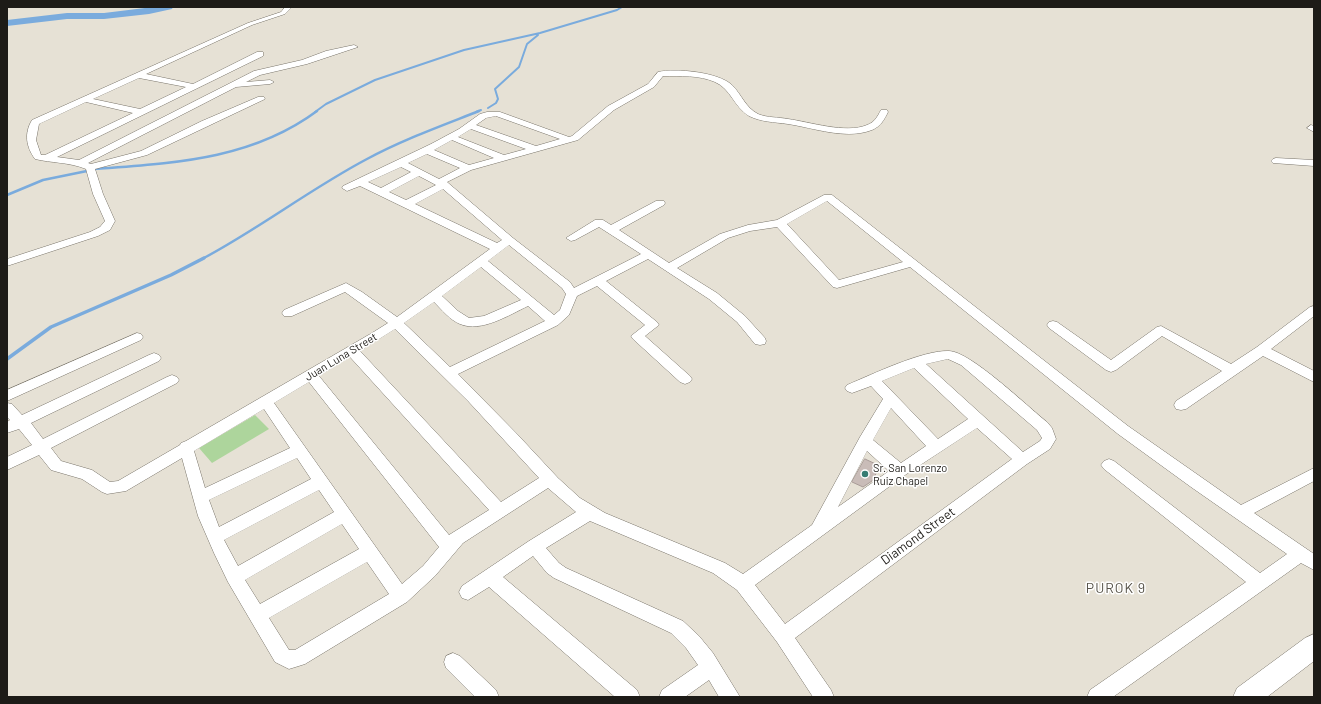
<!DOCTYPE html>
<html>
<head>
<meta charset="utf-8">
<style>
  body { margin:0 }
  #map { position:relative; width:1321px; height:704px; overflow:hidden; background:#e6e1d5; font-family:Barlow,sans-serif }
  canvas { display:block }
  .frame { position:absolute; inset:0; border:8px solid #1d1b17; pointer-events:none }
</style>
</head>
<body>
<div id="map">
<canvas width="1321" height="704"></canvas>
<div class="frame"></div>
</div>
<script>
const g = document.querySelector('canvas').getContext('2d');
g.lineJoin = 'round';
function paint(path, color) {
  g.fillStyle = color;
  g.fill(path, 'evenodd');
}
function stroke(path, color, width, dash) {
  g.strokeStyle = color;
  g.lineWidth = width;
  g.lineCap = dash ? 'butt' : 'round';
  g.setLineDash(dash || []);
  g.stroke(path);
}
function label(font, color, halo, rows, align = 'center') {
  g.font = font + ' Barlow,sans-serif';
  g.lineWidth = 3;
  g.setLineDash([]);
  g.textBaseline = 'middle';
  g.strokeStyle = halo;
  g.fillStyle = color;
  for (const [text, x, y, turn = 0] of rows) {
    g.save();
    g.translate(x, y);
    g.rotate((+turn || 0) * Math.PI / 180);
    g.textAlign = isNaN(turn) ? turn : align;
    if (halo) g.strokeText(text, 0, 0);
    g.fillText(text, 0, 0);
    g.restore();
  }
}
paint(new Path2D(`
  M255,415L269,429L212,463L199,448Z`), '#add59c');
stroke(new Path2D(`
  M488,108L496,103L498,99L495,89L519,67L527,44L538,35
  M315,112L326,104L375,80L464,50L540,33L617,10L622,7
  M476,112L481,110`), '#7aabdd', 2);
stroke(new Path2D(`
  M95,169C173,163 251,160 317,111
  M7,195L43,180L87,171
  M202,259C259,229 310,189 367,159C402,140 441,126 479,111`), '#7aabdd', 2.5);
stroke(new Path2D(`
  M7,359L51,327L171,275L204,258`), '#7aabdd', 3.5);
paint(new Path2D(`
  M153,7H173L172,9L149,14L104,19H67L7,26V20L67,13H104Z`), '#7aabdd');
const building = new Path2D(`
  M865,459L880,466L872,481L863,487L852,482Z`);
paint(building, '#c9bcb8');
stroke(building, '#a89b97', 1);
const minor = new Path2D(`
  M285,7H292L285,14L252,25L146,74L193,84L257,52H263V56L57,157L79,160L254,71L302,60L326,51L354,45L358,47L307,64L260,75L246,82L270,80L274,82L270,84L236,87L88,163L91,164L141,151L202,121L258,97H264L265,99L147,155L95,169L103,194L115,221L110,230L98,236L7,266V259L90,232L100,227L105,221L93,194L86,169C69,162 51,163 35,159C26,147 24,133 32,120L248,23L281,12ZM139,78L186,87L140,109L93,99ZM86,102L133,113L45,155H41L36,140L39,124Z
  M658,72C676,68 718,72 732,85C742,95 745,107 758,114C768,118 778,117 788,119C810,122 846,134 867,125C875,122 877,117 881,110H887L888,112C884,120 881,126 872,130C846,140 814,128 788,124C774,122 761,122 749,116C734,107 731,89 715,82C699,75 680,76 663,76L654,87L614,110L578,140L471,170L447,182L513,238L570,282L574,288L641,254L599,227L575,240L571,241L566,238L595,220H603L611,225L656,201H664L665,203L664,205L619,230L669,263L720,234L748,225L777,220L824,195H832L1128,426L1241,505L1314,468V481L1254,513L1314,554V570L1301,563L1113,697H1087L1090,690L1246,582L1104,469L1101,465L1104,461L1109,459L1114,461L1260,573L1287,554L1191,487L1118,434L910,267L837,288L833,287L777,227L750,231L728,238L677,268L717,293L745,316L765,338L766,341L765,344L760,345L755,344L737,322L709,299L648,259L606,281L657,322L659,325L645,336L690,376L692,379L690,382L685,384L680,382L633,339L631,336L645,325L597,286L577,296L569,315L558,325L458,374L517,434L558,478L580,498L605,513L725,563L743,574L812,525L860,437L883,399L871,386L852,393L847,391L845,388L847,385C873,374 923,350 949,351C970,351 1028,407 1047,422L1052,428L1056,439L1050,449L1027,464L795,638L831,690L834,697H813L777,642L737,590L713,573L590,521L546,548L559,563L566,568L683,621L699,636L713,653L740,697H719L709,680L685,697H659L662,690L698,665L686,648L671,633L554,578L547,573L533,556L503,577L637,690L640,697H615L489,587L468,600L462,598L459,592L462,586L529,541L576,512L548,488L463,543L435,576L407,602L305,664L289,669L275,662L228,582L214,553L198,516L182,458L126,491L107,494L102,492L82,479L51,470L39,455L7,470V457L32,445L19,429L7,433V422L10,420L7,417V403L12,404L22,415L149,355L154,353L159,355L161,358L159,361L31,423L43,439L167,377L172,375L177,377L179,380L177,383L51,448L61,461L92,470L110,482L118,481L180,445L181,443L186,441L372,333L388,323L345,292L292,316H284L282,313L284,310L346,283L362,292L397,317L490,249L360,186L347,191L342,188L343,186L431,144L459,129L480,114L487,112H500L569,137L572,136L608,106L648,84ZM496,116L560,139L536,146L476,125L486,118ZM471,129L526,149L504,155L458,137ZM452,140L494,158L469,165L434,150ZM427,154L460,168L439,179L408,163ZM401,167L411,172L381,188L368,182ZM419,176L436,185L406,200L389,192ZM443,189L502,240L497,243L415,204ZM827,201L903,262L839,280L787,224ZM509,245L562,288L566,294L560,310L554,315L488,261ZM481,267L521,300L484,316L469,318L458,311L442,296ZM434,302C442,310 450,320 460,324C481,333 509,315 528,306L545,321L450,367L404,323ZM395,329L468,401L539,478L501,502L360,351ZM350,357L489,510L449,535L319,376ZM948,359L961,365L1037,430L1042,438L1040,441L1023,452L926,364ZM914,368L968,419L938,439L882,381ZM309,382L439,547L423,566L402,584L274,403ZM891,408L926,446L901,463L873,440ZM264,409L290,448L205,488L194,451ZM977,428L1012,459L785,624L755,585L905,475ZM867,451L889,471L838,507ZM297,458L311,479L219,527L209,500ZM319,490L334,512L238,566L224,540ZM342,524L359,549L260,604L245,580ZM367,562L389,594L295,650H289L269,618Z
  M1311,125L1314,126V132L1307,128Z
  M1276,158L1314,160V166L1273,163L1271,161L1273,159Z
  M1314,306V316L1271,349L1314,371V382L1263,356L1186,409L1181,410L1176,409L1174,405L1176,401L1222,371L1162,336L1116,370L1111,372L1106,370L1049,328L1047,325L1049,322L1053,321L1057,322L1111,360L1157,327L1161,326L1231,364L1257,347L1310,307Z
  M137,333L141,334L143,337L141,340L7,401V390Z
  M453,653L460,656L496,690L499,697H475L446,668L444,662L446,656Z`);
const tertiary = new Path2D(`
  M1314,634V661L1267,697H1233L1237,688L1305,638Z`);
stroke(minor, '#79746a', 1);
stroke(tertiary, '#79746a', 1);
paint(minor, '#fff');
paint(tertiary, '#fff');
for (const [x, y, r, color] of [
  [865,474,4,"#367c73"]
]) {
  const dot = new Path2D();
  dot.arc(x, y, r, 0, 2 * Math.PI);
  g.fillStyle = color;
  g.fill(dot);
  stroke(dot, '#fff', 1.5);
}
label('11px', '#1d1b17', '#fff', [
  ["Juan Luna Street",341,357,-31]
]);
label('11px', '#1d1b17', '#fff', [
  ["Sr. San Lorenzo",873,468],
  ["Ruiz Chapel",873,481]
], 'left');
label('13px', '#1d1b17', '#fff', [
  ["Diamond Street",918,536,-36]
]);
g.letterSpacing = '1px';
label('14px', '#575349', '#fff', [
  ["PUROK 9",1116,588]
]);
g.letterSpacing = '0px';
</script>
</body>
</html>
